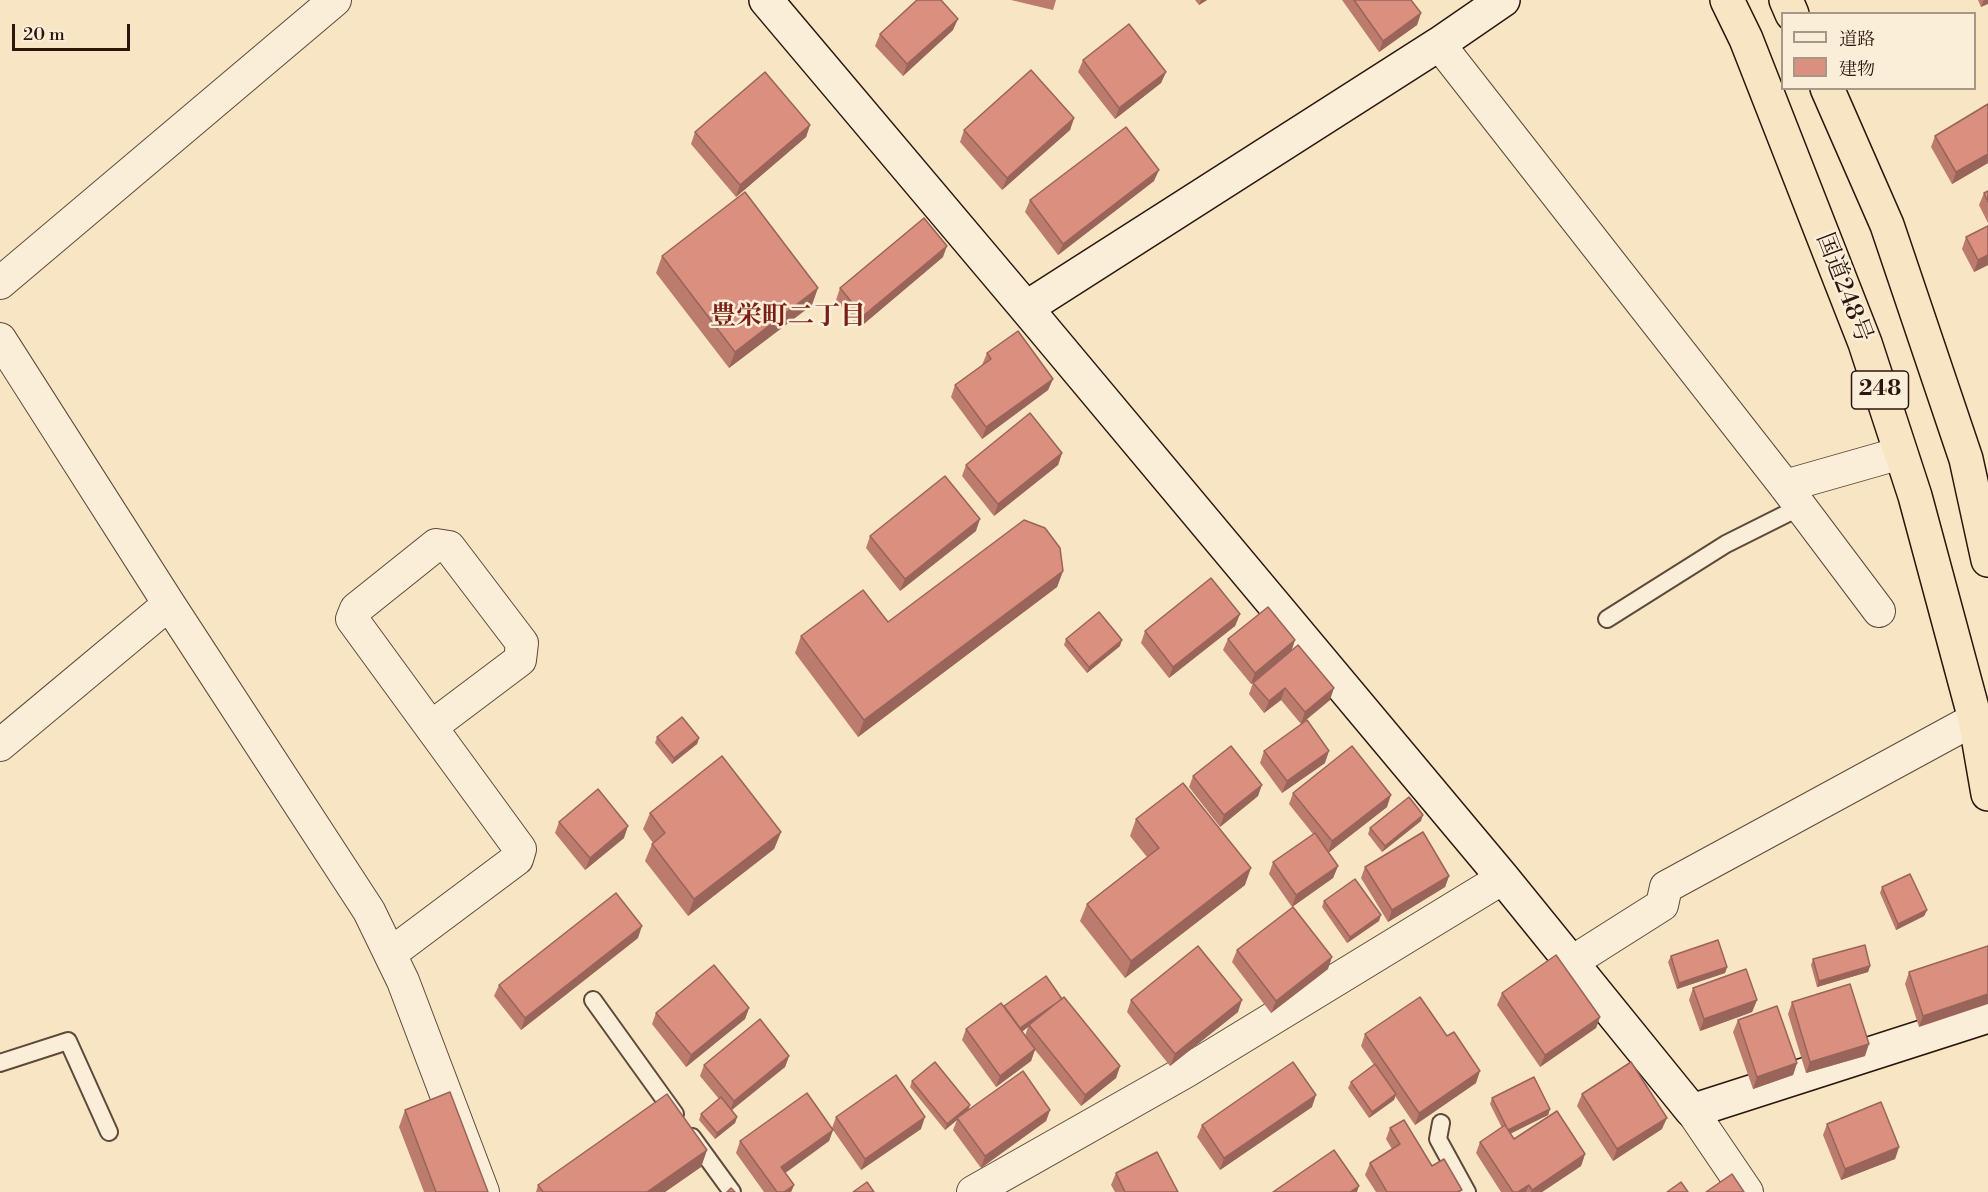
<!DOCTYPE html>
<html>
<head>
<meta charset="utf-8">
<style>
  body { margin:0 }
  #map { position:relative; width:1988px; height:1192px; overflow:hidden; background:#f8e5c3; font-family:"Libre Bodoni","Noto Serif JP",serif }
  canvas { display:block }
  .legend { position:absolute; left:1781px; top:12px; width:195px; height:78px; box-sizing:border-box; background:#faeed8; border:2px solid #a79787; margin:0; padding:8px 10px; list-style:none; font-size:18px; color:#2b150d }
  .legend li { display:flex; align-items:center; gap:12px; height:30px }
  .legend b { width:30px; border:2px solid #a79787 }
  .scale { position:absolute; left:12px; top:24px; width:118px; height:27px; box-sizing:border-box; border:3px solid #2b150d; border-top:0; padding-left:8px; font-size:18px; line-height:21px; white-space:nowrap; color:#2b150d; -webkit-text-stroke:4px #faeed8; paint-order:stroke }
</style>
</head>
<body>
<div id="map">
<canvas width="1988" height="1192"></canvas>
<ul class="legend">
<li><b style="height:8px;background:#faeed8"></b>道路</li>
<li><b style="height:16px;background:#da8f7f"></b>建物</li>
</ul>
<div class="scale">20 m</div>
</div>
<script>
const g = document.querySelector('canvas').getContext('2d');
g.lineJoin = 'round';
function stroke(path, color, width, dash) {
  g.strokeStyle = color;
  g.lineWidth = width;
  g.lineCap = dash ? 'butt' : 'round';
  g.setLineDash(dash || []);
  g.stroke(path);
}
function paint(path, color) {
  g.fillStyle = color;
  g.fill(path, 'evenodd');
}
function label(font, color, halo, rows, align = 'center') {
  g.font = font + ' "Libre Bodoni","Noto Serif JP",serif';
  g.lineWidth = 5;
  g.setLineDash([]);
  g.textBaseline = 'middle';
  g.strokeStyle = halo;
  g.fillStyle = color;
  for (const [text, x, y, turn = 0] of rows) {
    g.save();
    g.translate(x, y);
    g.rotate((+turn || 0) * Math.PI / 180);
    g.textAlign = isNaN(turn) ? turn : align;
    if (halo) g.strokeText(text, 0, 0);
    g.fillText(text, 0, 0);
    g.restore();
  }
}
const lane = new Path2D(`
  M1607,619L1726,544L1800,507
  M593,1000L675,1114
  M0,1063L68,1041L109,1132
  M1441,1123L1438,1139L1467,1192
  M692,1137L732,1192`);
const street = new Path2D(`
  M1439,44L1785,486L1879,611
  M0,283L335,0
  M0,339L169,604L369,911L403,981L483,1192
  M1785,486L1901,453
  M0,745L169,604
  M390,954L517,859L520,849L352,619L356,609L436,545L449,547L522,643L520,660L431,727
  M1572,962L1662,905L1666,887L1975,719
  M1692,1111L1747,1192
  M973,1192L1185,1072L1503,878`);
const secondary = new Path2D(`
  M766,0L1026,308L1503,878L1692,1111L1988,1016
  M1026,308L1439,44L1503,0`);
const highway = new Path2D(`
  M1727,0L1746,39L1865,343L1915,496L1975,719L1988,794
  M1786,0L1792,14
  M1827,88L1887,225L1966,459L1988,560`);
stroke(lane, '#5e493a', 20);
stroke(street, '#5e493a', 34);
stroke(secondary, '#2b150d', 36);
stroke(highway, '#2b150d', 36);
stroke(lane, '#faeed8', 16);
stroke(street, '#faeed8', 32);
stroke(secondary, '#faeed8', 33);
stroke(highway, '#f8e5c3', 33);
paint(new Path2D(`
  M1011,0H1056L1053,10Z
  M1195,0H1207L1199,5Z
  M1342,0H1411L1421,13L1417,25L1379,52Z
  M1978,0H1988L1981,7Z
  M953,30L903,76L875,46L880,34Z
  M1083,60L1166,72L1161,83L1115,119L1078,72Z
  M1988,104V163L1952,184L1931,147L1935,136Z
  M1074,118L1070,130L1002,190L960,142L964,130Z
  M810,125L806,137L736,197L691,144L695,132Z
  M1154,181L1058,255L1025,212L1030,200Z
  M1988,191V223L1979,205L1984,193Z
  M1966,237L1988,265L1974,272L1962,249Z
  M662,256L812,305L729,368L656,273Z
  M943,257L859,328L836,300L840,288Z
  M987,353L1053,379L1048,390L982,439L951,397L955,385L982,365Z
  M1062,453L1058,465L994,516L962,476L966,465Z
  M976,531L900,591L866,548L870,536Z
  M1063,571L1057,587L858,737L795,653L801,636L888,622Z
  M1240,614L1235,626L1169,678L1141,643L1145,631Z
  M1066,639L1120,646L1087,673L1064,645Z
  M1228,639L1295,640L1291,651L1330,700L1301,724L1281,700L1264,713L1249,694L1253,683L1251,684L1223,650Z
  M657,737L699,738L697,744L672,764L655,743Z
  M1264,751L1325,763L1282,793L1260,763Z
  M1193,776L1258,796L1220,827L1189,787Z
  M1293,793L1387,807L1328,853L1338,866L1333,878L1292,907L1269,874L1273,862L1313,834L1289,804Z
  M650,813L781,832L774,849L688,916L645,861L652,844L653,843L643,829Z
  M1136,819L1245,885L1125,978L1080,921L1087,904L1147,857L1130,836Z
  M1421,821L1382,852L1368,834L1370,828Z
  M559,822L624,838L585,870L555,833Z
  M1365,867L1449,876L1445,887L1388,922L1361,878Z
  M1882,887L1927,910L1924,916L1896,930L1880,893Z
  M1324,901L1379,921L1347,943L1322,907Z
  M638,938L521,1030L494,996L499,985Z
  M1988,946L1919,1027L1905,984L1909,972Z
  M1237,950L1328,969L1271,1013L1232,962Z
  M1671,956L1727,967L1725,973L1677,989L1668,962Z
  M1813,959L1870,966L1868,972L1817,987L1811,965Z
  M1693,988L1757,1000L1752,1012L1700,1031L1689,1000Z
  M1502,993L1600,1017L1596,1028L1540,1067L1497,1005Z
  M1062,999L1120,1066L1116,1078L1081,1106L1035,1050L1031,1061L996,1087L962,1040L966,1029L1004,1006ZM1028,1027L1025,1036L1022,1032Z
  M1131,1000L1238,1012L1170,1066L1127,1012Z
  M1792,1002L1865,1056L1806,1073L1788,1014Z
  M749,1008L745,1019L686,1067L652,1024L656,1013Z
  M1738,1020L1797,1063L1793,1075L1753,1089L1733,1032Z
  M1365,1034L1476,1083L1415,1125L1395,1096L1394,1100L1369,1118L1348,1088L1351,1082L1374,1065L1361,1046Z
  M789,1056L785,1067L732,1110L737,1117L735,1123L715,1139L699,1120L701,1114L719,1099L700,1076L704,1065Z
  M912,1081L969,1110H1050L1046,1121L981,1168L953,1130L957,1120L945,1130L910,1087Z
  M1582,1094L1662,1129L1613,1161L1577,1106Z
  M1492,1098L1550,1109L1548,1115L1510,1133L1514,1139L1585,1154L1581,1166L1542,1192H1501L1476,1153L1480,1142L1502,1128L1490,1104Z
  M1312,1107L1220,1170L1197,1137L1202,1125Z
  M405,1110L488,1192H424L399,1127Z
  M836,1117L921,1129L861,1170L833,1130L829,1141L785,1173L794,1185L791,1192H764L736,1153L740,1141L832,1128Z
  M1827,1124L1899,1147L1895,1159L1841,1180L1823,1135Z
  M1390,1128L1432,1166L1461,1192H1376L1365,1175L1370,1163L1392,1149L1386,1139Z
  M707,1150L701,1167L665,1192H536L538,1185Z
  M1116,1173L1178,1192H1115L1111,1185Z`), '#bb7b6d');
paint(new Path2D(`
  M1201,0H1207L1199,5Z
  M1984,0H1988V4L1981,7Z
  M1421,13L1417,25L1379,52L1383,41Z
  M958,19L953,30L903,76L907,64Z
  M1166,72L1161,83L1115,119L1119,108Z
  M1074,118L1070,130L1002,190L1007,178Z
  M810,125L806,137L736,197L740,185Z
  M1988,154V163L1952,184L1956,172Z
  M1159,170L1154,181L1058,255L1063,244Z
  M947,246L943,257L859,328L863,316Z
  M1988,255V265L1974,272L1978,260Z
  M818,288L812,305L729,368L735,352Z
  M1053,379L1048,390L982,439L986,427Z
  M1062,453L1058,465L994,516L998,504Z
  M980,519L976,531L900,591L905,579Z
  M1063,571L1057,587L858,737L864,720Z
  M1240,614L1235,626L1169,678L1173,667Z
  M1122,640L1120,646L1087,673L1089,667Z
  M1295,640L1291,652L1251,684L1255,673Z
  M1285,688L1281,700L1264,713L1269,701Z
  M1334,688L1330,700L1301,724L1305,712Z
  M699,738L697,744L672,764L674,758Z
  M1329,751L1325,763L1282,793L1287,781Z
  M1262,785L1258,796L1220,827L1224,815Z
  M1391,795L1387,807L1328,853L1332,841Z
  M1423,815L1421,821L1382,852L1385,846Z
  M628,826L624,838L585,870L590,858Z
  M781,832L774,849L688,916L694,899Z
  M1338,866L1333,878L1292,907L1296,895Z
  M1251,868L1245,885L1125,978L1131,961Z
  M1449,876L1445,887L1388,922L1392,910Z
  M1927,910L1924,916L1896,930L1898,924Z
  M1381,915L1379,921L1347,943L1350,937Z
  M642,926L638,938L521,1030L525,1018Z
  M1332,957L1328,969L1271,1013L1276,1001Z
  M1870,966L1868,972L1817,987L1819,981Z
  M1727,967L1725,973L1677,989L1679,983Z
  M1988,994V1004L1919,1027L1923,1016Z
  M1062,999L1029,1025L1028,1027L1018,1034L1020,1028Z
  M1242,1000L1238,1012L1170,1066L1175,1054Z
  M1757,1000L1752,1012L1700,1031L1704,1019Z
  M749,1008L745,1019L686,1067L691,1055Z
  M1600,1017L1596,1028L1540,1067L1545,1055Z
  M1869,1044L1865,1056L1806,1073L1810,1062Z
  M1035,1049L1031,1061L996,1087L1000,1076Z
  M789,1056L785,1067L729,1112L734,1101Z
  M1797,1063L1793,1075L1753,1089L1757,1077Z
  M1120,1066L1116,1078L1081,1106L1085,1095Z
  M1480,1071L1476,1083L1415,1125L1419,1113Z
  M1396,1094L1394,1100L1369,1118L1372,1112Z
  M1316,1095L1312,1107L1220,1170L1224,1158Z
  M970,1105L968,1111L957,1118V1120L945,1130L947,1124Z
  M1550,1109L1548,1115L1506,1136L1508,1130Z
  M1050,1110L1046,1121L981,1168L985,1156Z
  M737,1117L735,1123L715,1139L717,1133Z
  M925,1117L921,1129L861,1170L865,1159Z
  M1667,1118L1662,1129L1613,1161L1617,1149Z
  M833,1130L829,1141L777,1179L781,1167Z
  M1899,1147L1895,1159L1841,1180L1845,1169Z
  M707,1150L701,1167L665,1192H647Z
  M1585,1154L1581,1166L1542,1192H1531L1532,1190Z
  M794,1185L791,1192H784Z
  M1529,1185L1526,1192H1518Z
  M1359,1186L1357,1192H1350Z`), '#996459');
const building = new Path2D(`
  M917,0H941L958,19L907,64L880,34Z
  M1354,0H1411L1421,13L1383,41Z
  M1129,24L1166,72L1119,108L1083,60Z
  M1031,70L1074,118L1007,178L964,130Z
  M765,72L810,125L740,185L695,132Z
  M1988,104V154L1956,172L1935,136Z
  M1126,127L1159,170L1063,244L1030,200Z
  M1988,191V202L1984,193Z
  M745,192L818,288L735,352L662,256Z
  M924,218L947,246L863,316L840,288Z
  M1988,226V255L1978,260L1966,237Z
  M1018,331L1053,379L986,427L955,385L991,359L987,353Z
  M1030,413L1062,453L998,504L966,465Z
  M945,476L980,519L905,579L870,536Z
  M1024,520L1045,528L1060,548L1063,571L864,720L801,636L863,590L888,622Z
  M1211,578L1240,614L1173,667L1145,631Z
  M1268,607L1295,640L1255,673L1228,639Z
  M1099,612L1122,640L1089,667L1066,639Z
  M1298,645L1334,688L1305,712L1285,688L1269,701L1253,683Z
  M682,717L699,738L674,758L657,737Z
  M1307,720L1329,751L1287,781L1264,751Z
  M1231,746L1262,785L1224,815L1193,776Z
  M1352,746L1391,795L1332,841L1293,793Z
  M722,756L781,832L694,899L652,844L665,833L650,813Z
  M1183,783L1251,868L1131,961L1087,904L1159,848L1136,819Z
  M598,789L628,826L590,858L559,822Z
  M1409,797L1423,815L1385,846L1370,828Z
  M1423,832L1449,876L1392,910L1365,867Z
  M1315,833L1338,866L1296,895L1273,862Z
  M1910,874L1927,910L1898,924L1882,887Z
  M1355,879L1381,915L1350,937L1324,901Z
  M616,893L642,926L525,1018L499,985Z
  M1293,907L1332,957L1276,1001L1237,950Z
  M1718,940L1727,967L1679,983L1671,956Z
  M1865,945L1870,966L1819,981L1813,959Z
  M1198,946L1242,1000L1175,1054L1131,1000Z
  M1988,946V994L1923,1016L1909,972Z
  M1556,955L1600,1017L1545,1055L1502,993Z
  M714,965L749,1008L691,1055L656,1013Z
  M1746,969L1757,1000L1704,1019L1693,988Z
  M1046,976L1062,999L1020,1028L1004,1006Z
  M1850,984L1869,1044L1810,1062L1792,1002Z
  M1064,997L1120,1066L1085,1095L1029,1025Z
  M1420,997L1447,1036L1454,1032L1480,1071L1419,1113L1365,1034Z
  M1001,1003L1035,1049L1000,1076L966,1029Z
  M1777,1006L1797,1063L1757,1077L1738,1020Z
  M760,1019L789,1056L734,1101L704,1065Z
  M935,1062L970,1105L947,1124L912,1081Z
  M1293,1062L1316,1095L1224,1158L1202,1125Z
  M1631,1062L1667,1118L1617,1149L1582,1094Z
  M1375,1064L1396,1094L1372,1112L1351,1082Z
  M1023,1071L1050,1110L985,1156L957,1118Z
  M896,1075L925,1117L865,1159L836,1117Z
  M1534,1077L1550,1109L1508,1130L1492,1098Z
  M450,1092L488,1192H436L405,1110Z
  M807,1093L833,1130L781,1167L794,1185L784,1192H777L740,1141Z
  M667,1094L707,1150L647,1192H543L538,1185Z
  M721,1097L737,1117L717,1133L701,1114Z
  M1881,1102L1899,1147L1845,1169L1827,1124Z
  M1557,1111L1585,1154L1532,1190L1529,1185L1518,1192H1513L1480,1142L1505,1125L1514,1139Z
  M1404,1120L1432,1166L1444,1159L1462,1190L1457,1192H1387L1370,1163L1400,1144L1390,1128Z
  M1334,1150L1359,1186L1350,1192H1273Z
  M1157,1152L1178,1192H1125L1116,1173Z
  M1732,1174L1744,1192H1706Z
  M867,1182L874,1192H853Z
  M1681,1182L1688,1192H1667Z
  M731,1188L735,1192H727Z`);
paint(building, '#da8f7f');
stroke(building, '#996459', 1.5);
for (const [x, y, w] of [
  [1880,390,57]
]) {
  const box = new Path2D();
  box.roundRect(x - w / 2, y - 19, w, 38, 4.5);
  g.fillStyle = '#faeed8';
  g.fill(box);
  stroke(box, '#2b150d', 1.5);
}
label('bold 22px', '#2b150d', null, [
  ["248",1880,390]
]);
label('24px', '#2b150d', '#faeed8', [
  ["国道248号",1843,288,69]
]);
label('bold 26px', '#7a1f14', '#faeed8', [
  ["豊栄町二丁目",788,318]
]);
</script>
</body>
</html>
